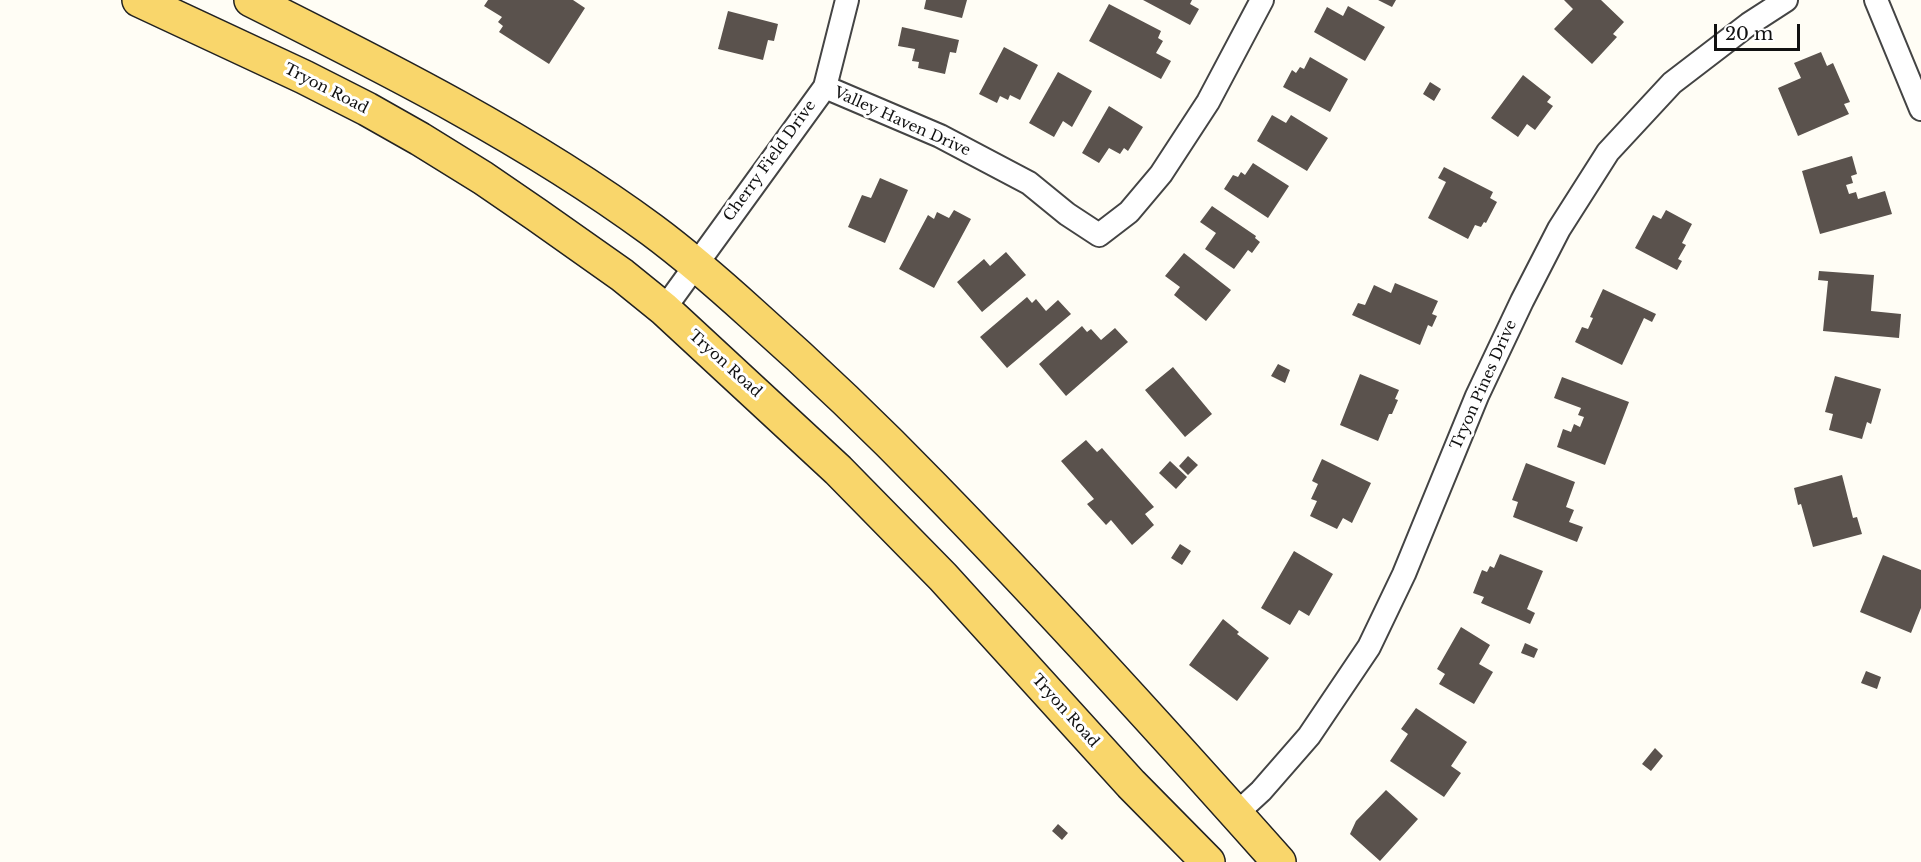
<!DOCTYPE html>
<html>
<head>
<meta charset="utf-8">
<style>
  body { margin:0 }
  #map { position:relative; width:1921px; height:862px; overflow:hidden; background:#fffdf5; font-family:"Libre Baskerville",serif }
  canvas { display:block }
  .scale { position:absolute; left:1714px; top:24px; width:86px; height:27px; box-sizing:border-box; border:3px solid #111; border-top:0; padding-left:8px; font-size:18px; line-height:21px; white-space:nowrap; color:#111; -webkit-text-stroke:4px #fff; paint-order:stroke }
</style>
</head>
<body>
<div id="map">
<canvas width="1921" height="862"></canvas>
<div class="scale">20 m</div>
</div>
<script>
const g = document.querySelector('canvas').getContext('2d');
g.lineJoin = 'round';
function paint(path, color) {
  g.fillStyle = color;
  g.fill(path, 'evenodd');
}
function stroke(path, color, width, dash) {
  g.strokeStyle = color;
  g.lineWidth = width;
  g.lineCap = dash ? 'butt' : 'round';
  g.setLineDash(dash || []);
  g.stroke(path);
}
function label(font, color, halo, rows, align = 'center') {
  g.font = font + ' "Libre Baskerville",serif';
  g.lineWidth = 6;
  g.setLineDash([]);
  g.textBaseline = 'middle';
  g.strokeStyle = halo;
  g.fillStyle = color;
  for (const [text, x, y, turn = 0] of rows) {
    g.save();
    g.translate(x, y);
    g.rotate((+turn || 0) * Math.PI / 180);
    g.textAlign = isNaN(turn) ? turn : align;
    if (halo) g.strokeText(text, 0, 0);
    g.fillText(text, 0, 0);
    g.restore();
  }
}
paint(new Path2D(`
  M488,0H573L585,8L549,64L499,32L503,26L498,22L502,17L484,6Z
  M926,0H967L962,18L924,9Z
  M1143,0H1192L1190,4L1199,9L1190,25Z
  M1378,0H1396L1392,7Z
  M1564,0H1601L1624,22L1613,34L1617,37L1592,64L1554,29L1573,9Z
  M1109,4L1161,31L1158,38L1163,41L1156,53L1171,61L1161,79L1089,41Z
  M1348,6L1385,27L1365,61L1314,32L1327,7L1343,16Z
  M728,11L778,24L774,41L768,40L763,60L718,49Z
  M902,27L959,40L956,53L950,52L945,74L918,68L919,62L912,61L915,49L898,46Z
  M1004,47L1038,65L1020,100L1010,95L1008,100L1000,96L997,103L979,94Z
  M1821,52L1827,66L1833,63L1850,102L1844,104L1849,114L1798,136L1778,88L1801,78L1794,63Z
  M1310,57L1348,79L1330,112L1283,87L1292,70L1296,73L1300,67L1304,69Z
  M1058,72L1092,91L1072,127L1063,121L1054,137L1029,123Z
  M1523,75L1551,97L1547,102L1553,106L1535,130L1527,124L1518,137L1491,118Z
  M1430,82L1441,89L1434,101L1423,94Z
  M1109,106L1143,127L1128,151L1124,148L1120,154L1109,148L1099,163L1082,153Z
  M1272,115L1286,123L1291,115L1328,138L1307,171L1257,141Z
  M1852,156L1857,174L1851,176L1853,183L1846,185L1849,194L1856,192L1858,199L1885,191L1892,214L1820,234L1802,171Z
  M1253,163L1289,186L1268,218L1224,189L1233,175L1238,177L1241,172L1245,175Z
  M1444,167L1493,192L1490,198L1497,202L1486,223L1484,222L1481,227L1475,225L1468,239L1428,218L1446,182L1438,178Z
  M880,178L908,190L885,243L848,227L862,195L871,198Z
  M1212,206L1256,236L1255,238L1260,242L1252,253L1248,250L1234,269L1205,249L1216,233L1200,222Z
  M954,210L971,219L934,288L899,269L928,215L934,219L937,212L949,218Z
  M1666,210L1692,224L1682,243L1686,245L1678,259L1682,261L1677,270L1635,248L1653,215L1661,219Z
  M1006,252L1026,275L982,312L957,282L984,259L990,266Z
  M1184,253L1231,290L1206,321L1174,295L1180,287L1165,276Z
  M1819,271L1874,275L1871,311L1901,314L1899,338L1823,331L1828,281L1818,280Z
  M1395,283L1438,301L1432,314L1437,316L1432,327L1428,325L1420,345L1352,315L1358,303L1365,305L1374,285L1391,293Z
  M1603,289L1656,314L1652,322L1644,318L1622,365L1575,342L1582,327L1588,329L1593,318L1590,317Z
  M1027,297L1032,303L1036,299L1046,311L1058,300L1071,314L1007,368L980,337Z
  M1082,326L1087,332L1091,329L1101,340L1115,328L1128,342L1066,396L1039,364Z
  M1278,364L1290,370L1285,383L1271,376Z
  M1173,367L1212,414L1185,437L1145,390Z
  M1360,374L1399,390L1395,399L1398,400L1392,414H1389L1378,441L1340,425Z
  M1835,376L1881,389L1871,424L1867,422L1862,439L1829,430L1833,414L1825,412Z
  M1562,377L1629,402L1605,465L1557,447L1563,429L1571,432L1574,424L1580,427L1584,417L1578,415L1581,408L1554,398Z
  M1086,440L1097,452L1102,448L1154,507L1145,514L1154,525L1132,545L1111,520L1106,525L1087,504L1094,499L1061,461Z
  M1188,456L1198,465L1188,475L1179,466Z
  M1322,459L1371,483L1352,523L1343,518L1337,529L1310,516L1317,501L1311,499L1318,484L1312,481Z
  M1170,461L1187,477L1176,489L1159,473Z
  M1526,463L1575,482L1566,507L1574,510L1569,522L1583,527L1577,542L1513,517L1518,502L1512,500Z
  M1842,475L1853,518L1857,517L1862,534L1813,547L1801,504L1798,505L1794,488Z
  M1180,544L1191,551L1182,565L1171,558Z
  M1294,551L1333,574L1309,616L1299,610L1290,625L1261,608Z
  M1500,554L1543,571L1527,609L1535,613L1530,624L1481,603L1484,597L1473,593L1482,570L1487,572L1490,566L1494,568Z
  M1883,555L1921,570V608L1911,633L1860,612Z
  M1223,619L1239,632L1237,634L1269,658L1237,701L1189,665Z
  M1461,627L1490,645L1479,664L1493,672L1474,704L1439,684L1445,674L1437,669Z
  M1525,643L1538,649L1534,658L1521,653Z
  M1866,671L1881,677L1877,689L1861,683Z
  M1416,708L1467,742L1451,766L1461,773L1444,797L1390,761L1408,734L1401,729Z
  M1655,748L1663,756L1651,771L1642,764Z
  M1386,790L1418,819L1380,861L1350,834L1356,821Z
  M1058,824L1068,833L1062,840L1052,831Z`), '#5a524d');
const minor = new Path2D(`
  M1876,0L1921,109
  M825,87L940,136L1029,183L1067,214L1099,235L1129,212L1161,174L1208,102L1262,0
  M664,309L825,87L847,0
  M1236,814L1261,791L1309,736L1369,647L1404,574L1477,396L1522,301L1559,229L1608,152L1672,83L1749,24L1786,0`);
const primary = new Path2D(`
  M139,0L304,77L367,109L420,139L483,178L537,215L622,275L664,309L838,470L943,577L1131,784L1208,862
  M251,0C389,69 528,139 652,230C687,256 719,284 751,313C814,369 875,427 933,487C1052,609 1166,735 1279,862`);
stroke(minor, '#444', 26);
stroke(primary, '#222', 36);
stroke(minor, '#fff', 22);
stroke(primary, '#f9d66b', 33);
label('15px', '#111', '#fff', [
  ["Tryon Road",326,89,27],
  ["Valley Haven Drive",902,122,24],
  ["Cherry Field Drive",770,161,-54],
  ["Tryon Road",725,364,42],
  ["Tryon Pines Drive",1484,385,-66],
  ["Tryon Road",1065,711,48]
]);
</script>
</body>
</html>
